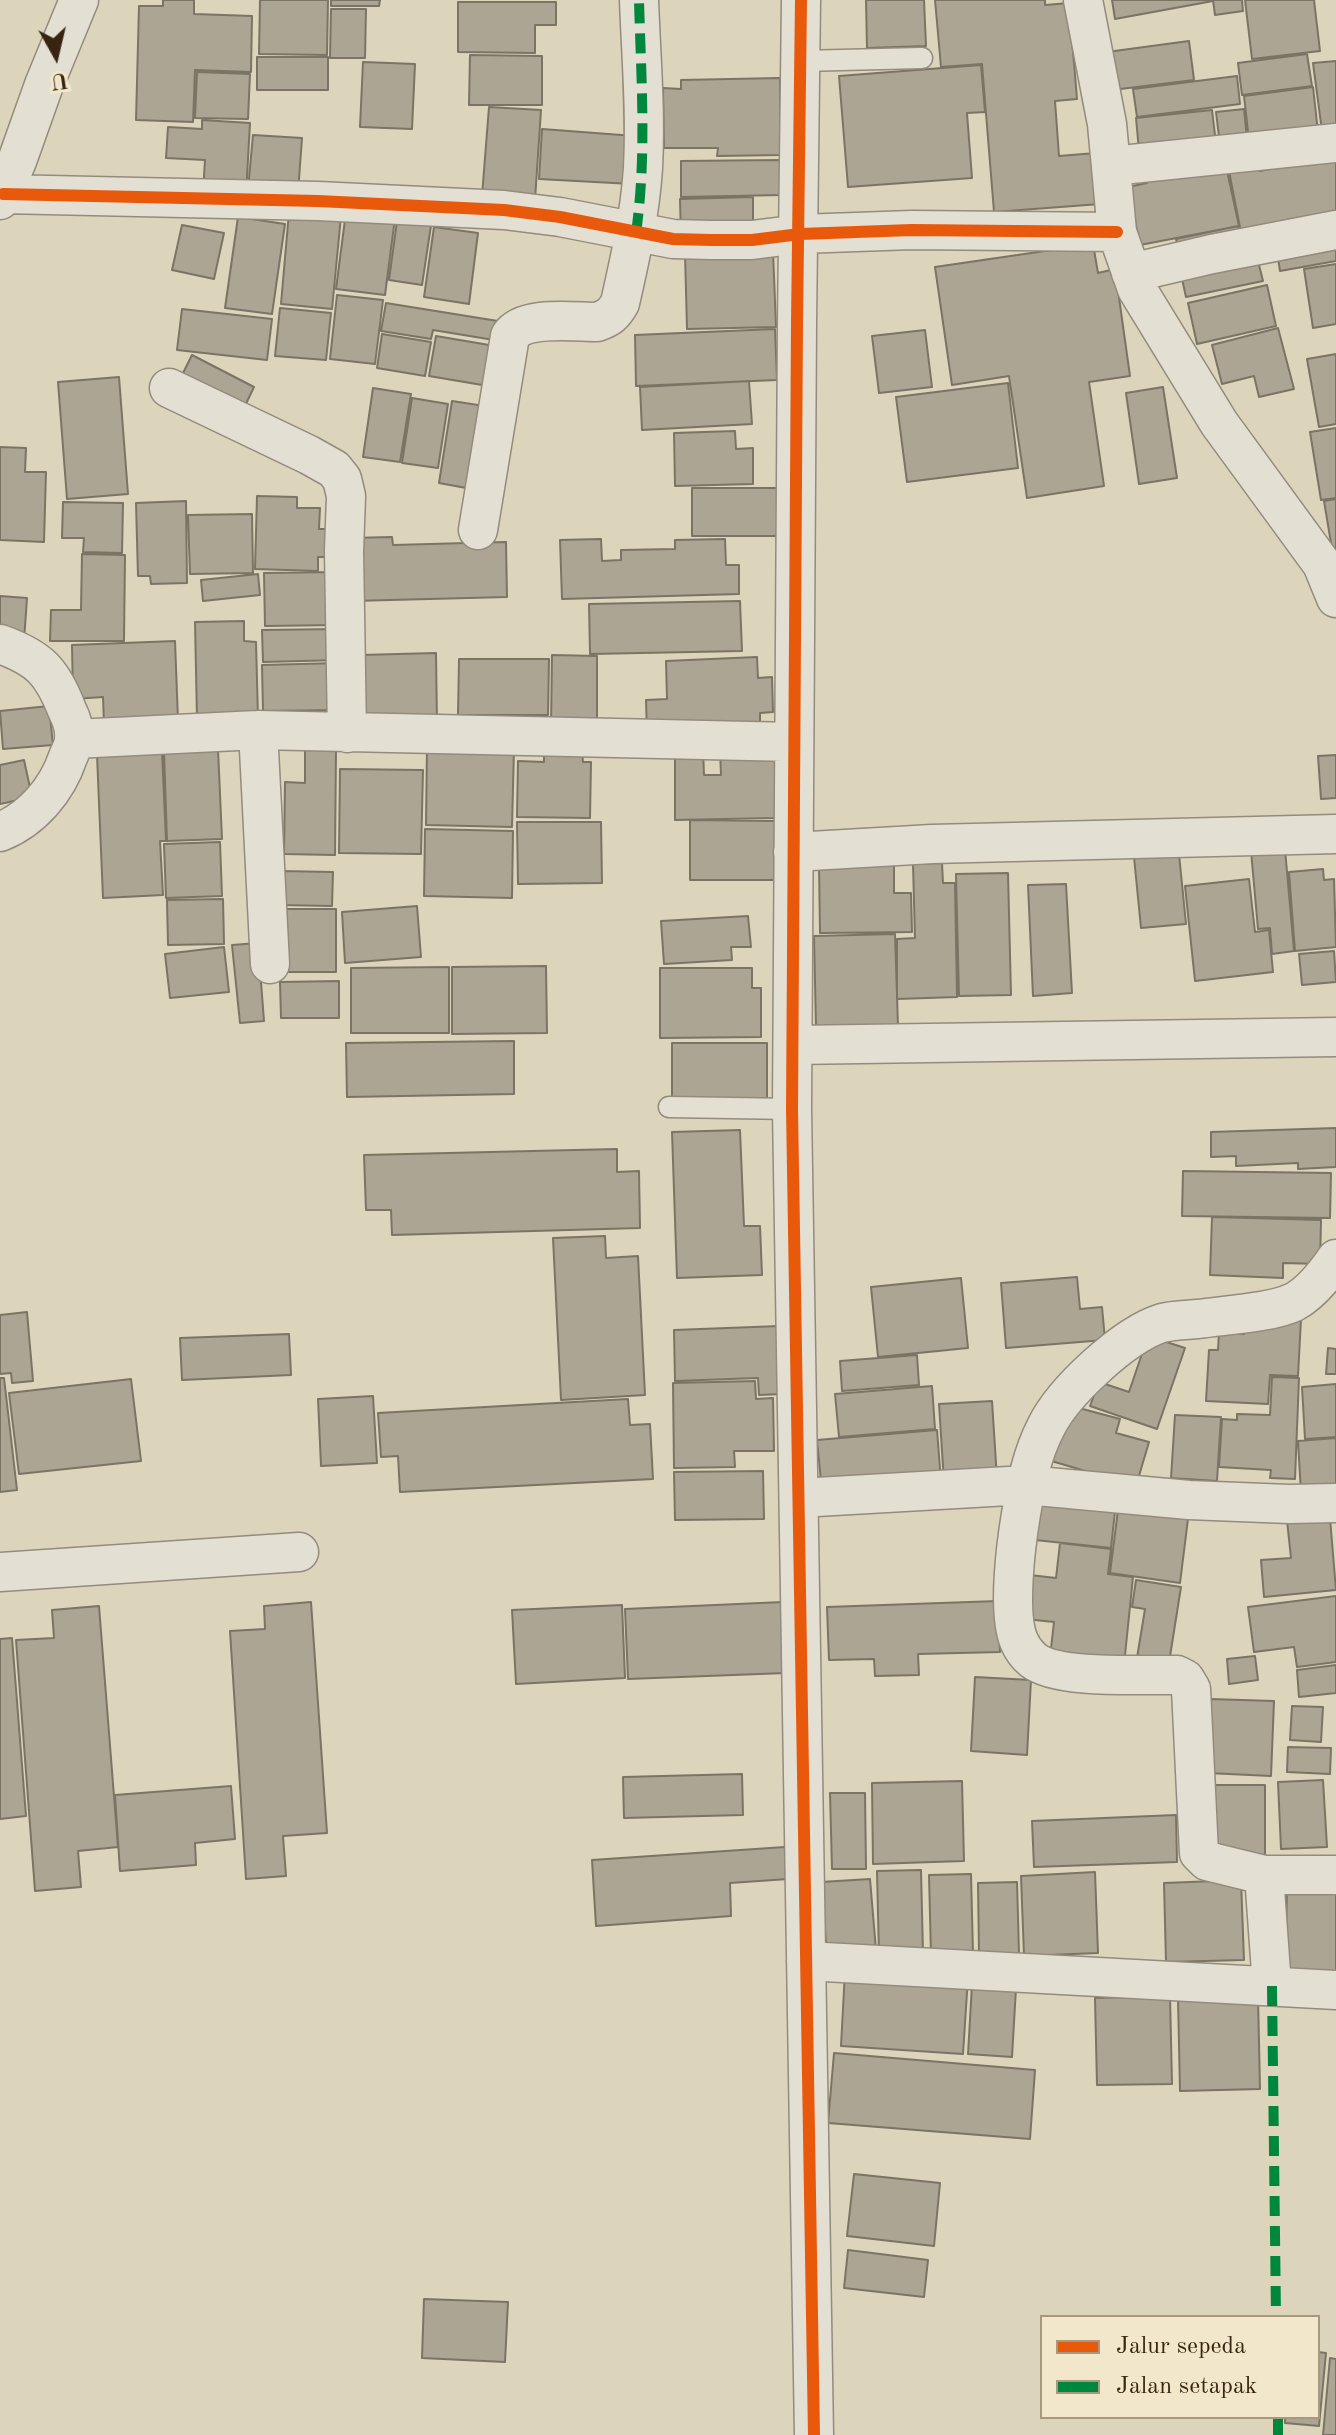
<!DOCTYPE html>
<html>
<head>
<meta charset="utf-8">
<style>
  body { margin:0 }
  #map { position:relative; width:1336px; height:2435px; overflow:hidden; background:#ddd4bc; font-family:"Old Standard TT",serif }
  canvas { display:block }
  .legend { position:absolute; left:1040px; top:2315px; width:280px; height:104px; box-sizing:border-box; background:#f2e7ca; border:2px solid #a79980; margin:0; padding:10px 14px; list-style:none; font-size:24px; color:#372512 }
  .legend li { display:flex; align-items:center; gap:16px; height:40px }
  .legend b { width:40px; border:2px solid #a79980 }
  .north { position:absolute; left:16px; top:16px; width:80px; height:80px; -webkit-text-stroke:6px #f2e7ca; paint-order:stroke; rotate:172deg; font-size:22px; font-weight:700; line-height:32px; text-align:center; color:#372512 }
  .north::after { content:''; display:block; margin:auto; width:28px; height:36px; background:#372512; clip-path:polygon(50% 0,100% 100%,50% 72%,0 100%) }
</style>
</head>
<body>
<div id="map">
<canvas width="1336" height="2435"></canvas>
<ul class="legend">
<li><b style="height:10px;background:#e8590c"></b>Jalur sepeda</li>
<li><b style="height:10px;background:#00873e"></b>Jalan setapak</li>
</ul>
<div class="north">U</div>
</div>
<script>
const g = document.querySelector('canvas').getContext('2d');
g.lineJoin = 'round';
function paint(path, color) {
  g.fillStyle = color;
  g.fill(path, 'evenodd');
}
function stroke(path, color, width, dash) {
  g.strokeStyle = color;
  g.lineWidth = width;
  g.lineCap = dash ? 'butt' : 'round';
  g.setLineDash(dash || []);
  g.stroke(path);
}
const building = new Path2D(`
  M163,0H194V14L252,16L251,72L195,70L193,122L136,120L139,6H163Z
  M260,0H328L327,55L259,54Z
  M331,0H380L379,6H331Z
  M866,0H924L926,46L867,48Z
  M935,0H1045V5L1069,3L1077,99L1055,101L1059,156L1096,153L1100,204L994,212L982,64L941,67Z
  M1112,0H1213V1L1115,19Z
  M1213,0H1242L1243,11L1215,15Z
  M1245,0H1314L1320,51L1252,59Z
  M458,2H556V25H535V53L458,52Z
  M331,9H366L365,58H330Z
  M1189,41L1194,80L1112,90L1107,52Z
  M1307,54L1312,86L1242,95L1238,63Z
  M470,55L542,56V105H469Z
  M257,57H328V90H257Z
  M1336,61V129L1322,131L1313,63Z
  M363,62L415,64L412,129L360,127Z
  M981,65L985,112L967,113L972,178L848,187L839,76Z
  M197,72L250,74L248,119L195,118Z
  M1237,76L1240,104L1137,117L1133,89Z
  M780,78V155L717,156L718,148H664L663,88L681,89V80Z
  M1313,87L1319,141L1250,149L1244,96Z
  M489,107L541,110L535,200L482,196Z
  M1244,109L1248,149L1221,153L1216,112Z
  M1212,110L1217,152L1140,161L1136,118Z
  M202,120L250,123L246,195L203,192L205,160L166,158L168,127L202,129Z
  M542,129L635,136L632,184L539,179Z
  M253,135L302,138L298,193L248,189Z
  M1336,156V225L1243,243L1228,166L1258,159L1260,171Z
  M782,160V195L681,197V161Z
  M1226,166L1239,226L1140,245L1128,187L1147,183L1144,169Z
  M753,197V236L681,238L680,199Z
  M289,212L341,216L332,309L281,304Z
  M346,212L395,218L385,295L336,289Z
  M398,214L432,219L422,285L389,280Z
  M238,217L285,224L272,314L225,308Z
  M182,225L224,233L214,279L172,270Z
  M1238,226L1242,245L1181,258L1176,239Z
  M434,227L478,233L469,304L424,297Z
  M1336,235V261L1280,271L1276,245Z
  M1093,244L1098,273L1115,269L1130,376L1089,382L1104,486L1027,498L1009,376L952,385L935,267Z
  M1255,249L1263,281L1186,297L1179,265Z
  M773,251L776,327L687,329L685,254Z
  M1336,264V324L1313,328L1304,269Z
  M1267,285L1276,326L1197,344L1188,303Z
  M337,295L383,300L375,364L330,359Z
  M386,303L504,322L500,341L433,330L431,339L381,331Z
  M280,308L331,313L326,360L275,356Z
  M182,309L272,319L267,360L177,350Z
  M1278,328L1294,389L1259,397L1254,376L1222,384L1212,345Z
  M775,329L777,380L636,386L635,335Z
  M925,330L932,387L879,393L872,336Z
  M382,334L431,342L425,376L377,368Z
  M436,336L501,347L494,387L429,376Z
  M1336,354V424L1319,427L1307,359Z
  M192,355L254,387L243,410L180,379Z
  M119,377L128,494L67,499L58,382Z
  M749,381L752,424L642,430L640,387Z
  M1008,383L1018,468L907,482L896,397Z
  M1163,387L1177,478L1139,484L1126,393Z
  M373,388L411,394L400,462L363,457Z
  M412,398L448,404L438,468L402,463Z
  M452,401L491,407L477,490L439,483Z
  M1336,428V498L1321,500L1310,432Z
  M735,431L736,449L753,448V484L675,486L674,433Z
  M0,447L26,448L25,472H46L44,542L0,540Z
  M692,488H777V536H692Z
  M257,496L297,497V508H320L319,529H336L335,557H318V571L255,569Z
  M1336,499V573L1324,501Z
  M186,501L187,583L151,584L150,576H138L136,503Z
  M63,502L123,503L122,553L83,552L84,538H62Z
  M252,514L253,573L190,574L188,515Z
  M392,537L393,545L506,542L507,597L352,601L350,538Z
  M601,539L602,561L621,560V550L675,549V540L725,539L726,565H739V594L562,599L560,540Z
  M82,554L125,555L124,641H50L51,610H81Z
  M337,572L338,625L265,626L264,573Z
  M258,574L260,595L203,601L201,580Z
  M0,596L27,598L24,641L0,639Z
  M740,601L742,651L590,654L589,604Z
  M244,621V641L256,642L258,718L197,719L195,622Z
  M339,629L340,660L263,662L262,630Z
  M175,641L178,720L104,724L103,697L73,699L72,645Z
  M436,653L437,725H361L360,655Z
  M552,655L597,656V729H551Z
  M757,657L758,678L772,677L773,712L760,713V727L647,733L646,700L667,699L666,661Z
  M459,659H549L548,715H458Z
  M339,663L340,710L263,711L262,665Z
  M49,706L53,745L3,749L0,711Z
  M427,746L514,748L512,827L426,825Z
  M675,748L703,749L704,775H721L720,750H775V818L675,820Z
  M218,749L222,839L167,841L164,751Z
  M305,749H336L335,855L284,854L285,782L305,783Z
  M544,749L582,750L583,762H591L590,818L517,817L518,761L544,762Z
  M162,752L166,841H160L163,895L103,898L97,755Z
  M1336,755V798L1321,799L1318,756Z
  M24,760L32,797L0,804V765Z
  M340,769L423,770L421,854L339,853Z
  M690,820L775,821L774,880H690Z
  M517,822H601L602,883L518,884Z
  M425,829L513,831L512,898L424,896Z
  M220,842L222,896L166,898L164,844Z
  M1285,849L1294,951L1272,954L1270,928L1258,929L1251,851Z
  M1179,854L1186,924L1141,928L1134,857Z
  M894,863V893H911L912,932L820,933L819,864Z
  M942,863L943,883H955L957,997L897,999V939L915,938L913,864Z
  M1323,869L1324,880L1334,879L1336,947L1295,951L1289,872Z
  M279,871L333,872L332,906L278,905Z
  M1008,873L1011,995L959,996L956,874Z
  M1249,879L1255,932L1269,930L1273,972L1195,981L1185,886Z
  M1066,884L1072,993L1033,996L1028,885Z
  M223,899L224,944L168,945L167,900Z
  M417,906L421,957L345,963L342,912Z
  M280,909H336V972H279Z
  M748,916L751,947H731L732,960L664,964L661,921Z
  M895,934L898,1026L816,1028L814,936Z
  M258,943L264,1021L240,1023L232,945Z
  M224,947L229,992L170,998L165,954Z
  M1334,951L1336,982L1302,985L1299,954Z
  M546,966L547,1033L452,1034V967Z
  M449,967V1033H351V968Z
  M660,968H752V988H761V1037L660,1038Z
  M339,981V1018H281L280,982Z
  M514,1041V1094L347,1097L346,1043Z
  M672,1043H767V1099H672Z
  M1336,1128V1167L1298,1169V1163L1236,1166V1156L1211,1157V1132Z
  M740,1130L744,1226H760L762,1275L677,1278L672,1132Z
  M617,1149V1172L639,1171L640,1228L392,1235L391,1210H366L364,1155Z
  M1183,1171L1331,1173L1330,1218L1182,1216Z
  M1212,1217L1321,1220L1320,1264L1283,1263V1278L1210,1275Z
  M605,1236L606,1258L638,1256L645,1395L561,1400L553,1238Z
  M1077,1277L1080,1309L1102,1307L1105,1340L1006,1348L1001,1283Z
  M961,1278L968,1348L878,1357L871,1287Z
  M27,1312L33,1381L12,1383L11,1373L0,1374V1315Z
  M1245,1317L1301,1319L1298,1376L1270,1375L1268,1404L1206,1401L1209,1350H1218L1219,1332L1244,1334Z
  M780,1326L782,1394L759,1395L758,1378L675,1381L674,1330Z
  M289,1334L291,1375L182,1380L180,1338Z
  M1148,1336L1185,1348L1157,1429L1090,1406L1099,1382L1129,1392Z
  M1328,1348L1336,1349V1374H1326Z
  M917,1355L919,1385L842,1391L840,1361Z
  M1272,1377L1299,1378L1295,1479L1270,1478L1271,1470L1219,1467L1222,1419L1237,1420V1414L1270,1415Z
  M0,1378H4L17,1490L0,1492Z
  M131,1379L141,1461L19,1474L9,1393Z
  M755,1381L756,1399L773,1398L774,1451H734L735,1467L674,1468L673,1383Z
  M1336,1384V1437L1305,1439L1302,1387Z
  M932,1386L935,1429L839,1437L835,1394Z
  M373,1396L377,1463L321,1466L318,1399Z
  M628,1399L630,1425L650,1424L653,1479L400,1492L398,1456L381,1457L378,1413Z
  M992,1401L997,1479L944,1482L939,1404Z
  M1064,1404L1120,1419L1116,1433L1149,1442L1136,1486L1048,1460Z
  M1175,1415L1221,1417L1217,1481L1171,1478Z
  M937,1430L941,1481L822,1491L817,1440Z
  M1336,1438V1492L1301,1493L1298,1441Z
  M763,1471L764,1519L675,1520L674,1472Z
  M1040,1494L1116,1502L1111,1548L1035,1540Z
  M1119,1502L1189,1511L1180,1583L1110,1573Z
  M1329,1506L1336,1590L1264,1597L1261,1560L1291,1558L1286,1511Z
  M1060,1543L1111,1549L1108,1574L1133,1577L1124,1665L1050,1657L1054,1622L1025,1619L1030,1575L1056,1578Z
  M1136,1580L1181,1587L1168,1669L1136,1664L1145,1609L1132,1607Z
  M1336,1596V1662L1297,1667L1294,1647L1254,1652L1248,1607Z
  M998,1601L1000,1652L918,1654L919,1675L875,1676L874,1659L829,1660L827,1607Z
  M311,1602L327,1833L283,1836L286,1876L246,1879L230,1631L265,1629L264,1606Z
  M783,1602L786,1673L628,1679L625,1609Z
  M622,1605L625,1678L516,1684L512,1610Z
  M99,1606L118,1847L78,1851L81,1887L35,1891L16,1640L54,1638L52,1610Z
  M12,1638L26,1816L0,1819V1639Z
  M1255,1656L1258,1680L1229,1684L1227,1659Z
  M1336,1665V1693L1299,1697L1297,1670Z
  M975,1677L1031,1680L1027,1755L971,1751Z
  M1210,1699L1274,1701L1271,1776L1207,1773Z
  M1292,1706L1323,1707L1321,1742L1290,1740Z
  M1288,1747L1331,1748L1330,1774L1287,1772Z
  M742,1774L743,1815L624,1818L623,1777Z
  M1323,1780L1327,1847L1281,1849L1278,1782Z
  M962,1781L964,1861L873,1864L872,1783Z
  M1213,1785H1265V1857L1213,1858Z
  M231,1786L235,1839L195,1843L196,1865L120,1871L115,1795Z
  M830,1793H865L866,1869H832Z
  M1176,1815L1177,1862L1034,1867L1032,1821Z
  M785,1847L788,1879L730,1883L731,1916L596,1926L592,1860Z
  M921,1870L923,1954L879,1955L877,1871Z
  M1095,1872L1098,1953L1024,1956L1021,1876Z
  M971,1874L973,1954L931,1955L929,1875Z
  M870,1879L876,1950L827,1954L821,1882Z
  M1241,1880L1244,1960L1166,1962L1164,1883Z
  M1017,1882L1019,1953L979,1954L978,1883Z
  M1287,1890L1336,1891V1979L1285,1978Z
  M845,1971L968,1977L963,2054L841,2046Z
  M972,1985L1016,1988L1012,2057L968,2054Z
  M1170,1996L1172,2084L1097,2085L1095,1998Z
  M1258,1996L1260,2089L1180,2091L1178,1998Z
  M834,2053L1035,2070L1030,2139L828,2123Z
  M854,2174L940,2183L934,2246L847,2236Z
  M848,2250L928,2260L924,2297L844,2288Z
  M424,2299L508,2302L505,2362L422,2358Z
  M1318,2352L1326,2353L1319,2426L1285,2423V2417H1318Z
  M1330,2358L1336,2359V2435H1323Z`);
paint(building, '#ada594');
stroke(building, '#7b7465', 2);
const service = new Path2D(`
  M801,61L922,58
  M669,1107L792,1109`);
const minor = new Path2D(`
  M801,0L797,323L792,1109L814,2435
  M1083,0L1107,124L1117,232L1137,289L1219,423L1322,564L1336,598
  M1112,166L1336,143
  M3,194L318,201L504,210L560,217L673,239L711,240H752L800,234L912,230L1117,232
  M0,200L17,161L44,85L79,0
  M1131,273L1212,254L1336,230
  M169,388L309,455L334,469L342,479L346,496L344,551L347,733
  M478,530L510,336C524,315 574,322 597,322C609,318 614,314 620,303C630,259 640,214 643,168C646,112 641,56 639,0
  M0,644C39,658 52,671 67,710C71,718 75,730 74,739C74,745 70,752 68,757C57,790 32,819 0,832
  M258,730L270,964
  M74,739L258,730L794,742
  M793,852L932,844L1336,834
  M793,1045L1336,1037
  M1336,1259C1325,1275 1311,1293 1294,1302C1271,1313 1225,1315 1198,1319C1187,1320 1173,1320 1162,1323C1124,1335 1063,1392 1046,1427C1032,1454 1026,1484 1021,1514C1016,1544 1007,1613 1019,1641C1022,1648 1027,1655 1033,1660C1058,1680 1144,1674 1177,1675L1185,1679L1191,1689L1199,1853L1207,1861L1264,1875H1336
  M799,1498L1026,1485L1189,1500L1289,1504L1336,1503
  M0,1572L299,1552
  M1264,1875L1272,1986
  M806,1961L1336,1990`);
stroke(service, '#938b7c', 23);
stroke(minor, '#938b7c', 41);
stroke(service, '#e4dfd3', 20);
stroke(minor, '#e4dfd3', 38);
stroke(new Path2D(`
  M636,233C647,155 641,78 639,0
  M1272,1986L1276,2317
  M1278,2417V2435`), '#00873e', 10, [20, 10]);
stroke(new Path2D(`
  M801,0L797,323L792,1109L814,2435
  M3,194L318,201L504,210L560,217L673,239L711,240H752L800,234L912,230L1117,232`), '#e8590c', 12);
</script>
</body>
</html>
